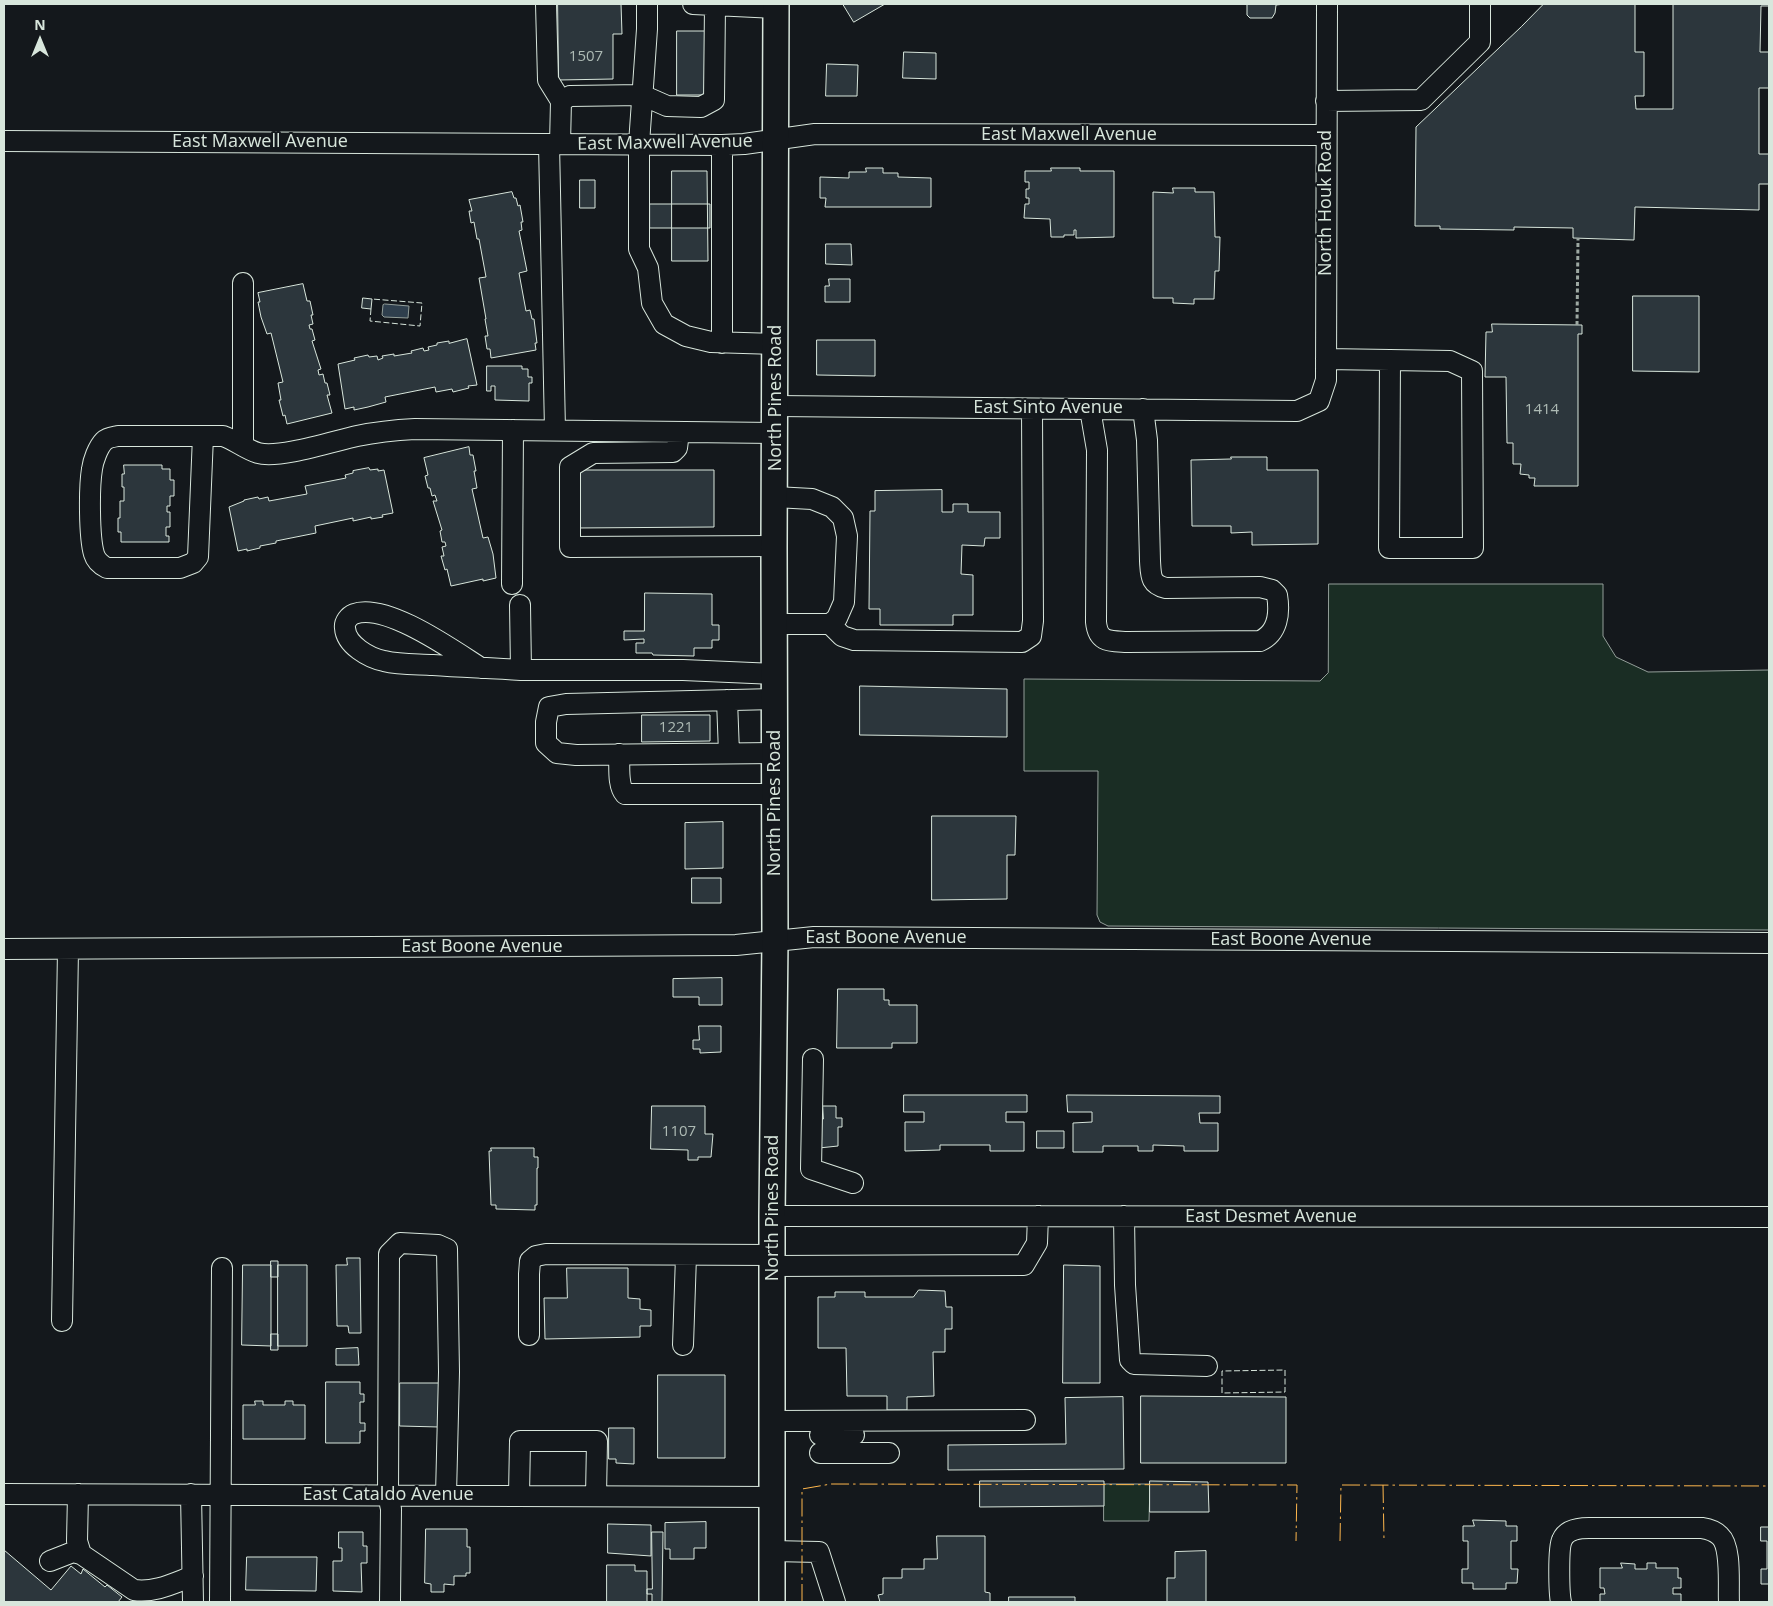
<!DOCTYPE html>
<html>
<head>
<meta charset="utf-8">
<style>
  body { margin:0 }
  #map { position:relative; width:1773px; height:1606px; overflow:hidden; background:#14181c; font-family:"Open Sans",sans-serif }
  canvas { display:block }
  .frame { position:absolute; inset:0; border:5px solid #d8e6dc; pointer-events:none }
  .north { position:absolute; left:15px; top:15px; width:50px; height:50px; -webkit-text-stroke:4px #14181c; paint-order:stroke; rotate:0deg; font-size:14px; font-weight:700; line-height:20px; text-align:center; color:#d8e6dc }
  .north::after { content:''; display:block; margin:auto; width:18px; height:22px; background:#d8e6dc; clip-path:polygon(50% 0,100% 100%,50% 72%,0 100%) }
</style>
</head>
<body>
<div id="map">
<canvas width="1773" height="1606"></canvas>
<div class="frame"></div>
<div class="north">N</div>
</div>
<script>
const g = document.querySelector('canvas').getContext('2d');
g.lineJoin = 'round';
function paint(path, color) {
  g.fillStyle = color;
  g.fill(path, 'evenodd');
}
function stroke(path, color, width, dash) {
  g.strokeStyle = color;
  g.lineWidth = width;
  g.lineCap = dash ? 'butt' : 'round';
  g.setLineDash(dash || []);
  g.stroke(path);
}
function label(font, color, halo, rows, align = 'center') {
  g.font = font + ' "Open Sans",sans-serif';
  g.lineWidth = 4;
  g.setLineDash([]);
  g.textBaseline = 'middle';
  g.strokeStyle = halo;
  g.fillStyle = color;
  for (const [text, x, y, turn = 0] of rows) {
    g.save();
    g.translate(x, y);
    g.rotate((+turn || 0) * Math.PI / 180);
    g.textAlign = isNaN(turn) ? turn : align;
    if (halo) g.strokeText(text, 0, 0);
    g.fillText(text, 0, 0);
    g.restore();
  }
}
const green = new Path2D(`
  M1329,584H1603V636L1616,657L1648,672L1769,670V930L1108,926L1100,922L1097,915L1098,771H1024V679L1320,681L1328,673Z
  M1104,1484H1150L1149,1521H1104Z`);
paint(green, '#1a2d24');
stroke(green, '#939e99', 1);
const water = new Path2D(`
  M385,304L409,306L408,318L384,317L382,315L383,305Z`);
paint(water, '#2f3f4d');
stroke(water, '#939e99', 1);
const building = new Path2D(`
  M558,4H621L622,34H613V79L559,80Z
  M843,4H885L854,22Z
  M1237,4H1285L1276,5L1275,13L1272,18H1250L1247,15V5Z
  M1544,4H1635V52H1644V96H1635L1636,109H1673V4H1769V6H1761L1760,52H1769V88H1759V154H1769V184H1759V210L1635,207L1634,240L1573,238V228L1514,227V230L1440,229V226H1415L1416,127L1521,27Z
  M677,31H709L708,95H677Z
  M904,52L936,53V79L903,78Z
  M827,64L858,65L857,96H826Z
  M866,168H883V173H898V177L931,178V207H825L826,198H820V177L849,178V172H866Z
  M1051,168H1080V171H1114V237L1076,238V230H1074V235H1064V237H1051L1050,219L1024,218L1025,204H1029V198H1026V189H1029V182H1025V171H1051Z
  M672,171H707L708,261H672Z
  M580,180H595V208H580Z
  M1173,188H1195V192H1214L1215,237H1220L1219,271H1215L1214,299H1194V304L1173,303V298H1153V192L1173,193Z
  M512,192L514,198H516L518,206L520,205L523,222H521L522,230L519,231L527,271L519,273L526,311L530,310L532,319H534L537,343H535L536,350L491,358L490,349H487L485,336H488L485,319H486L479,278L486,277L479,239H477L474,222L471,223L469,211H472L469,200Z
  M650,204H710V228H650Z
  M826,244H851L852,265L826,264Z
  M829,279H850V302H825V286H829Z
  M303,284L307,301H310L313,315H311L313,324L309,325L310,329H312L315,340L312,341L321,369L318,370L319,375L323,374L325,383H327L330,395H327L332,413L287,424L285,415L283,416L279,400H281L278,383L283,382L271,333L267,334L261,317L258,302H260L258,293Z
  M1633,296H1699V372L1633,371Z
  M363,298L372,299L371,309L362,308Z
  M1492,324L1582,325V334H1578V486H1534L1535,478H1529V475L1520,474L1521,464H1513V443H1507L1506,377H1485L1486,332H1492Z
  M467,339L477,385L468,386L469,388L453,392L452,389L436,392L435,387L385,397L386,402L368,407L354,410V407L345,409L338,364L355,360L354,358L368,355L369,357L377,356L378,360L383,358L382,356L394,354V356L412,353L411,351L423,348L424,351L429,350L428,347L437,345V343L449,341V343Z
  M817,340H875V376L817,375Z
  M487,366H522V369H528V377H532V383H529V401L495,400V386H491V391H487Z
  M469,447L470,455H473L476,471H474L477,488L472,489L483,538L488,537L493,554L496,578L483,581V579L451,586L447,569L445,570L441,556H444L442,547L446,546L445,542H442L440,531L442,530L433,501H437L435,495L432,496L430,488H428L425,476L428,475L424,458Z
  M1231,457H1267V470H1318V544L1252,545V532L1231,533V526H1192L1191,460L1231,459Z
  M124,465H162V469H170V480H174V496H170V506H167V512H170V527H166V536H169V542H121V532H118V518H120V501H124V487H122V474H124Z
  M369,468L370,470L378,469V471L384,470L393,513L382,515L383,517L371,519V517L353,521V518L315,526L316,533L276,541V543L260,546V548L247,551V549L238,551L229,507L244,501V500L258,497L259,499L268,497L269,501L307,494L305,486L346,478L345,475L353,473V471Z
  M575,470H714V527L576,528Z
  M942,490V512H953V504H968V512H1000V538H985L984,546L962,545L961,574L973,575V615H953V625H880V609H869L870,511H875V491Z
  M645,593L712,594V625H719V640H712V648H694V656L653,655L652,653H636V643H644V639L624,640V631H644Z
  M860,686L1007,689V737L860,735Z
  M642,715H710V741L642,742Z
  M932,816H1016L1015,855H1007V899L932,900Z
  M723,822V868L685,869V823Z
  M692,878H721V903H692Z
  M722,978V1005H699V997H673V979Z
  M838,989H884V1000H889V1005H917V1043H892V1048H837Z
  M699,1026H721V1052L700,1053V1049H693V1040H699Z
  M904,1095H1027V1112H1006V1122H1024V1151H990V1145H940V1150L905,1151V1122H924V1112H904Z
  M1067,1095L1220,1096V1113H1199L1200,1123H1218V1151H1184V1146L1153,1145V1151H1138V1146H1103V1152H1073V1123L1092,1122V1112H1068Z
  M652,1106H705V1134H713L711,1157H698V1160H688V1150L651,1149Z
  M823,1106H836V1118H842V1127H838V1146L819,1148L817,1119H823Z
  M1037,1131H1064V1148H1037Z
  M491,1148H534V1157H538V1168H537V1205H535V1210L496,1209V1205H491L489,1151H491Z
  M347,1258H360L361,1333H349L348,1326H337L336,1265H347Z
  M271,1261H278V1277H271Z
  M243,1265H271V1346L242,1345Z
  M278,1265H307V1346H278Z
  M1064,1265L1100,1266V1383H1063Z
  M567,1268H628V1298L640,1299V1309L651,1310V1326H640V1337L545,1339L544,1298H567Z
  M919,1290L945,1291L946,1307H952V1329H945V1352H933L934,1396L907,1397V1410H887V1396H847L846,1348H818V1297H835V1292H865V1297H913Z
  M271,1334H278V1350H271Z
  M358,1348L359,1365H336V1349Z
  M658,1375H725V1458H658Z
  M326,1382H360V1394H364V1402H360V1423H365V1431H360V1443H326Z
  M400,1383H439V1427L400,1426Z
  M1141,1396L1286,1397V1463H1141Z
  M1123,1397L1124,1469L948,1470V1445L1066,1444L1065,1398Z
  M255,1401H263V1405H285V1401H293V1405H305V1439H243V1405H255Z
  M609,1428H634V1464L616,1463V1459H609Z
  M980,1481H1104V1506L980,1507Z
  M1150,1481L1208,1482L1209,1512H1150Z
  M1473,1520L1506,1521V1526H1517V1541H1511V1569H1518L1517,1583H1506V1589H1473V1583H1462V1569H1468V1541H1463V1526H1474Z
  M706,1522V1548H694V1559H670V1549H665V1523Z
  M608,1524L651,1525V1556L608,1553Z
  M1761,1527H1769V1584H1761V1569H1767V1541H1761Z
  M426,1529H467V1547H470V1573H466V1576H454V1585L444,1584V1592H431V1584L425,1583Z
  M339,1532H363V1546H367V1563H361L362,1592L333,1591V1561H342V1548H339Z
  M652,1532H663L662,1602H652V1594H647V1589H652Z
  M937,1536H985V1592L990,1593V1602H880L878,1595L883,1594V1578H902V1569H924V1559H937Z
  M4,1550L51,1590L71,1566L81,1574L83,1569L105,1587L107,1585L122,1597L118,1602H4Z
  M1206,1551V1602H1167V1578H1175V1552Z
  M247,1557H317L316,1591L246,1590Z
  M1621,1563L1635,1564V1569H1647V1563H1656V1568H1678V1578H1681V1588H1673V1594H1681V1602H1600V1594H1605L1604,1588H1600V1568H1622Z
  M607,1565H635V1571H647V1602H607Z
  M1009,1597H1075V1602H1009Z`);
paint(building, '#2c363c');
stroke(building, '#d8e6dc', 1);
const minor = new Path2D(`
  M546,4L548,80L561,101L560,144
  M647,4V29L639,144V249L648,268L652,303L664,324L686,336L711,342L776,344
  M693,4L776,8
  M561,101L570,96L642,95L667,106L701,107L714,100L715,5
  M1326,101L1421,100L1480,42V4
  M4,141L722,145L744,144L815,134L1326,135
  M549,144L555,430
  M722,145V343
  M243,283V446
  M1326,359L1390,360L1389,548H1473L1472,371L1450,361L1390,360
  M776,406L1297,411L1319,401L1326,380L1327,4
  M1090,409L1097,450L1096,622C1098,643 1110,641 1127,642L1260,641C1278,633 1280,613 1277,595L1272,590L1260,587L1166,588C1150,584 1151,576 1150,561L1147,440L1143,409
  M679,432L677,448L673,452L593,453L570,467V547L774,546
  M203,436L198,557L193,563L180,568H107C101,565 96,561 94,554C89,537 89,487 92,469C93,461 98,447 104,441C108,437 113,437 118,436H223C235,440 245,449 258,453C279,459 334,441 357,436C376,432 395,430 415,429L775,433
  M512,584L513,430
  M520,605L521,670H683L775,674
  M775,624H830L837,618L844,602L847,536L843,518L832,507L812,499L775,497
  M830,624L842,636L854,640L1022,642L1031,636L1033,621L1032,409
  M481,668C454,651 386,602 354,614C349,616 344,622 345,628C346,645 369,658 384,661C400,665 417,664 433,665C462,667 492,668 521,670
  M775,699L566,704L549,707L546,722V743L557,753L576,755L775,753
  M727,700L729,753
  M619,754C620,765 617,785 625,794H775
  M4,949L736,945L814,937L1769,943
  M813,1059L811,1169L853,1183
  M772,1216L1769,1217
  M1124,1216L1125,1285L1130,1360L1134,1364L1207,1366
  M772,1266L1024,1265L1037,1243L1038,1216
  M62,1321L68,949
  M529,1335V1274L530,1261L536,1256L546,1254L772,1255
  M683,1345L686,1256
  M772,1421L1025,1420
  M820,1435H854
  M820,1453H889
  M4,1494L772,1497
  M78,1494L77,1541L81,1554
  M191,1494L193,1602
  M519,1495L520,1441H597L596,1496
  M772,1551L819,1552L835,1602
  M50,1561L73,1552L81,1554L134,1590C155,1593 174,1583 193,1576
  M220,1602L222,1268
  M390,1602L391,1509L388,1495L389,1254L400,1243L438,1245L447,1249L449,1372L446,1495
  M1561,1602C1559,1593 1558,1548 1562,1540C1566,1530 1579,1528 1589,1528H1702C1709,1529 1715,1531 1720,1536C1732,1547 1728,1586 1729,1602`);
const major = new Path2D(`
  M772,1602V1216L775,940L774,546L776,4`);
stroke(minor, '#d8e6dc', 22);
stroke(major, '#d8e6dc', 28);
stroke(new Path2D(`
  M1577,325L1578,239`), '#9da8a2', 3, [4, 2.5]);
stroke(minor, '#14181c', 20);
stroke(major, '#14181c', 25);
stroke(new Path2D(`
  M371,309L370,321L420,326L422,303L372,299
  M1285,1370V1392L1222,1393V1371Z`), '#d8e6dc', 1, [6, 2.5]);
stroke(new Path2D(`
  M1383,1485L1384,1540
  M1340,1541L1341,1485L1769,1486
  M802,1602V1489L831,1484L1297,1485L1296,1541`), '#ffb74d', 1, [18, 4, 2.5, 4]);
label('15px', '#adbab4', null, [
  ["1507",586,57],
  ["1414",1542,410],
  ["1221",676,728],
  ["1107",679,1132]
]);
label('18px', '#d8e6dc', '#14181c', [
  ["East Maxwell Avenue",1069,135],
  ["East Maxwell Avenue",260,142],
  ["East Maxwell Avenue",665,143,-1],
  ["North Houk Road",1326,203,-90],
  ["North Pines Road",776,398,-90],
  ["East Sinto Avenue",1048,408],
  ["North Pines Road",775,803,-90],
  ["East Boone Avenue",886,938],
  ["East Boone Avenue",1291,940],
  ["East Boone Avenue",482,947],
  ["North Pines Road",773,1208,-90],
  ["East Desmet Avenue",1271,1217],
  ["East Cataldo Avenue",388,1495]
]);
</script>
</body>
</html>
